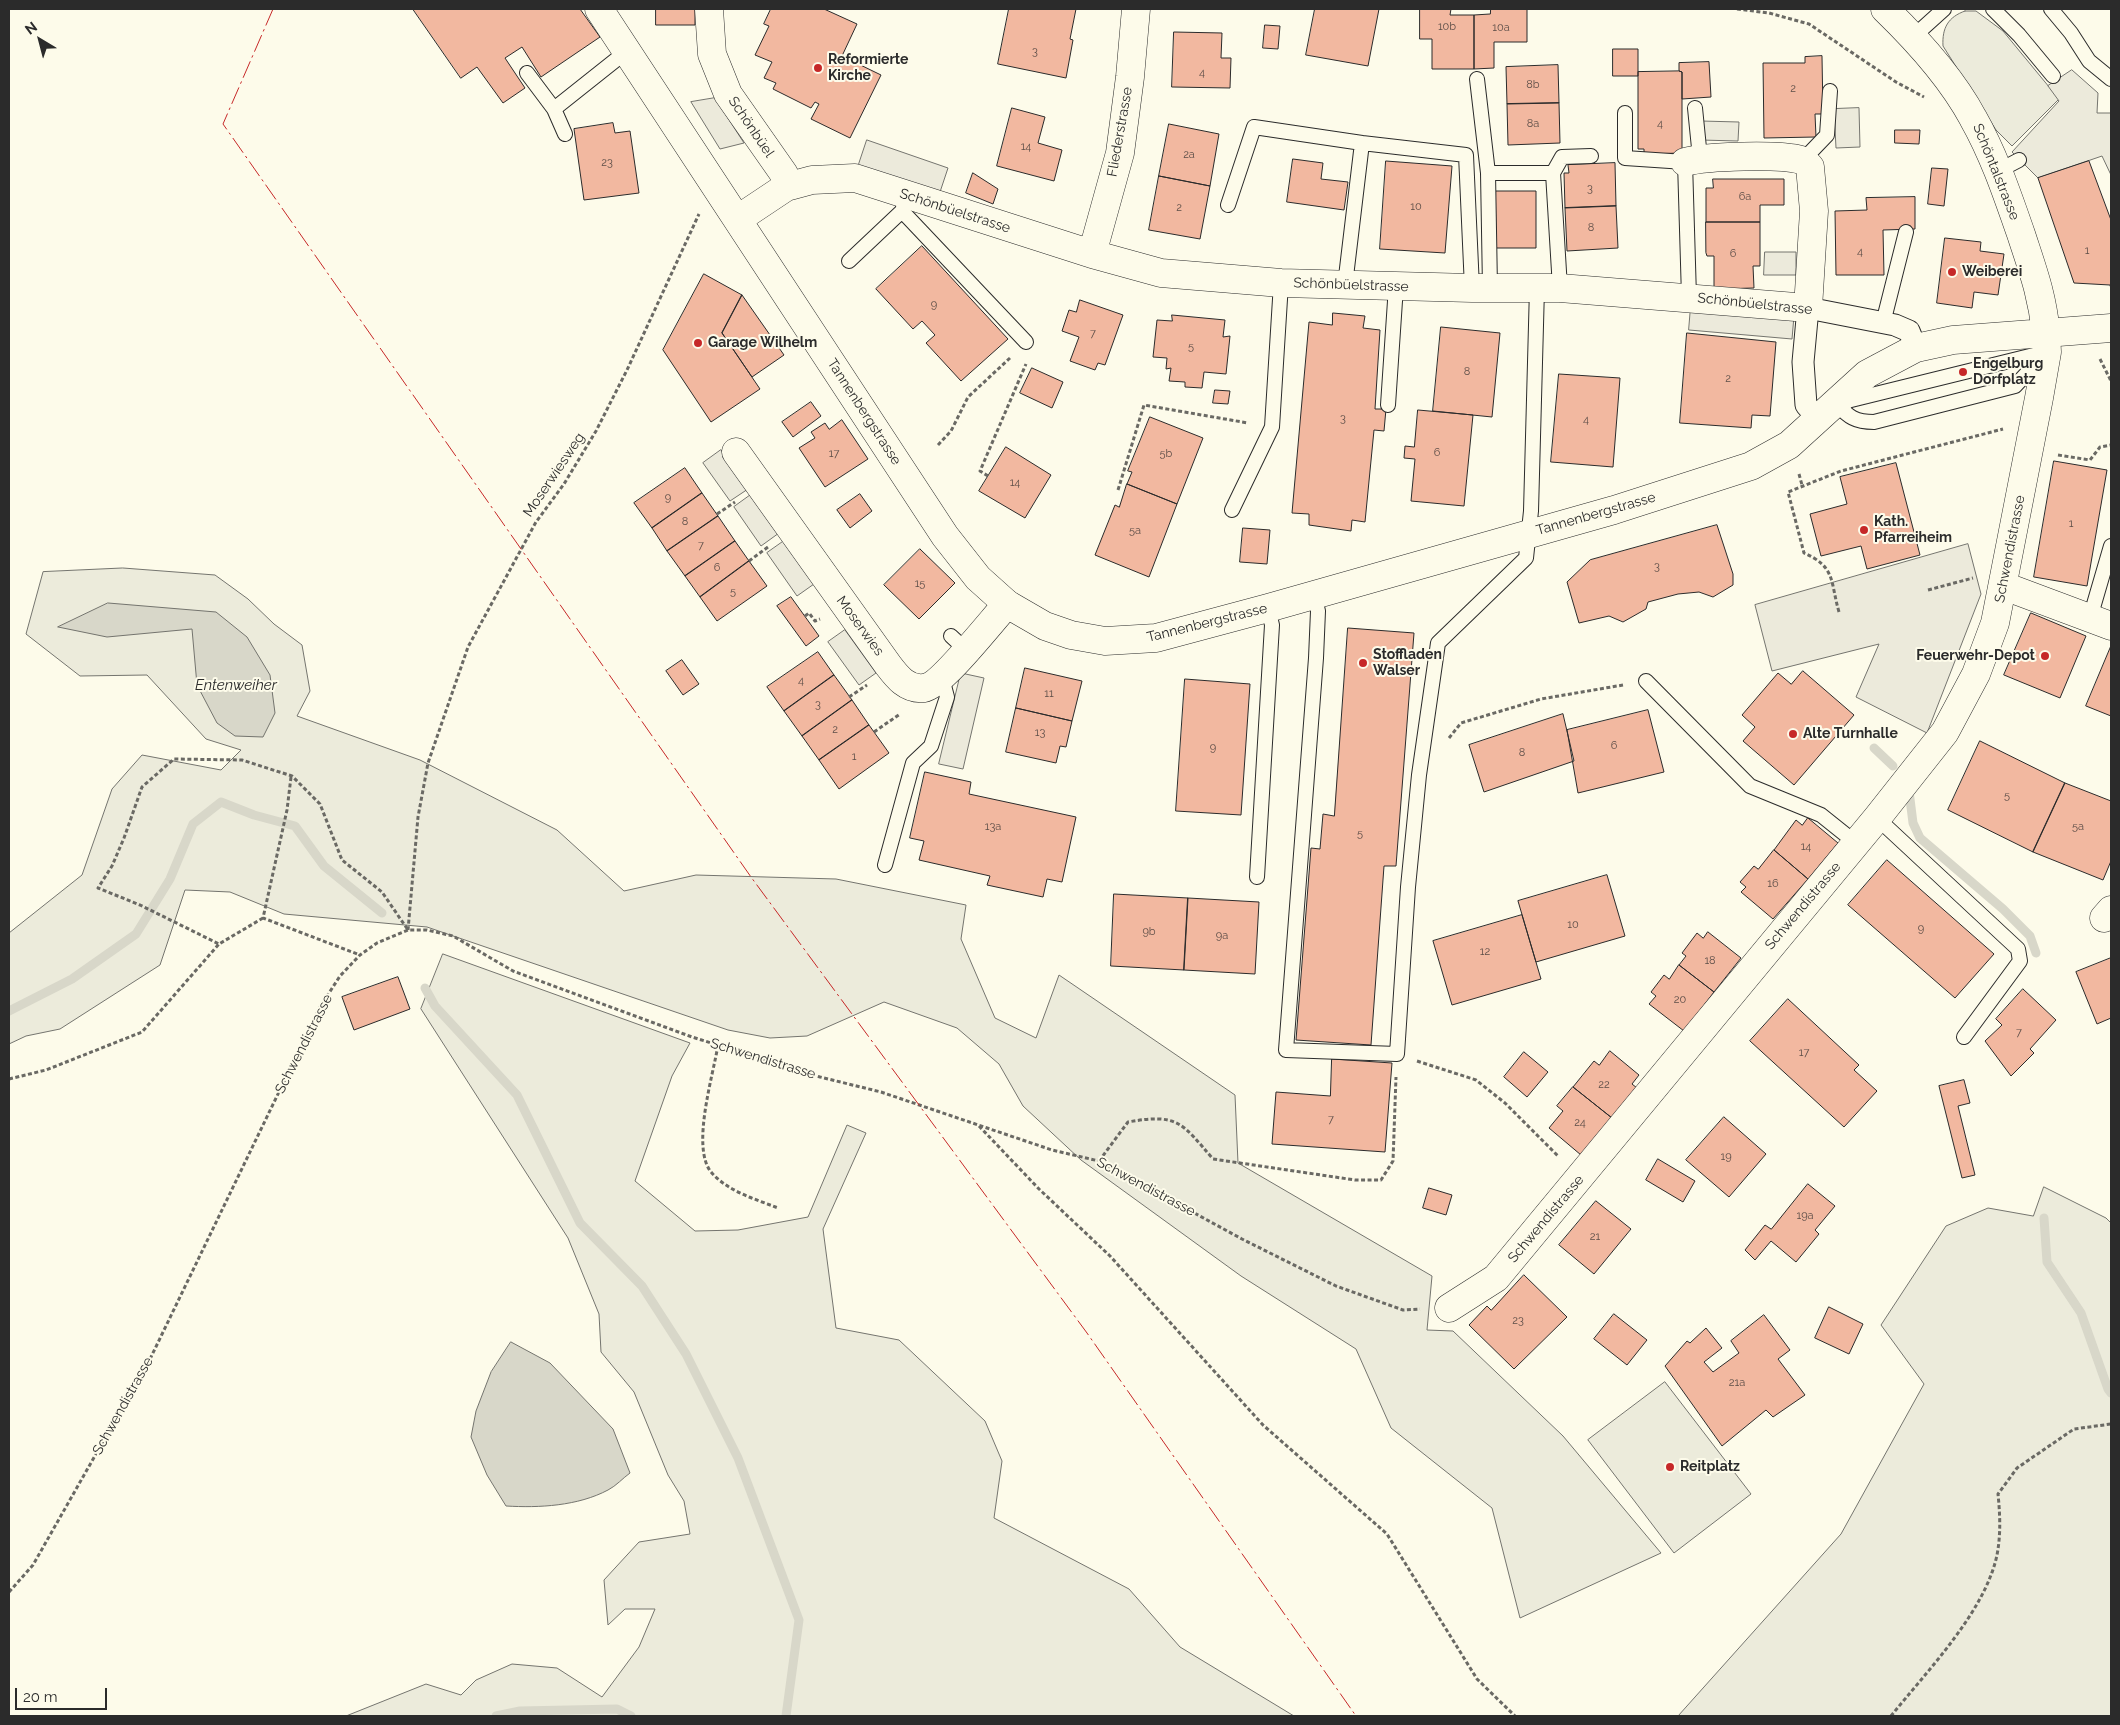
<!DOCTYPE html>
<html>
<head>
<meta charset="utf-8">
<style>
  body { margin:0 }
  #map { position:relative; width:2120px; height:1725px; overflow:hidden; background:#fdfbea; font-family:Raleway,sans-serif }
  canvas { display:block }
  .frame { position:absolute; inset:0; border:10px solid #2b2b2b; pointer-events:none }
  .north { position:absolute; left:15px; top:15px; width:50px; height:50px; -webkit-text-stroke:4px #fdfbea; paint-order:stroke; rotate:323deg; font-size:14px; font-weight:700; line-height:20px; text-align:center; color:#2b2b2b }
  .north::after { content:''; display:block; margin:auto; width:18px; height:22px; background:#2b2b2b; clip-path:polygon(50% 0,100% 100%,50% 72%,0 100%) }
  .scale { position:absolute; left:15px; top:1688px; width:92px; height:22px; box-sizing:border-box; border:2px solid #2b2b2b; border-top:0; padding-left:6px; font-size:15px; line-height:18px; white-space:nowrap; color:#2b2b2b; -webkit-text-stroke:4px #fdfbea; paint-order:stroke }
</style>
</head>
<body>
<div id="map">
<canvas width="2120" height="1725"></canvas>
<div class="frame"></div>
<div class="north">N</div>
<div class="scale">20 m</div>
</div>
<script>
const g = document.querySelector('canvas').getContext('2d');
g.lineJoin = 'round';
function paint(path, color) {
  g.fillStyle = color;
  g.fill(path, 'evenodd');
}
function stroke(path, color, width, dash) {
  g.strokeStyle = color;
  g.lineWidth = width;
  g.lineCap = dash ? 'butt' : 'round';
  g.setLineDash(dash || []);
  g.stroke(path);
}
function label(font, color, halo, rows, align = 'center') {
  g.font = font + ' Raleway,sans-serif';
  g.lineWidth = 4;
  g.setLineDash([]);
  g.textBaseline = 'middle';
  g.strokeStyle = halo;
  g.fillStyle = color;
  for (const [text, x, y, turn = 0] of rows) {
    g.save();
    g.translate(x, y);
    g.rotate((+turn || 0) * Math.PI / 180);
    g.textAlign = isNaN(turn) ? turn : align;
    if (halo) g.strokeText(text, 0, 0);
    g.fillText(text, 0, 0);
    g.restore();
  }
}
const green = new Path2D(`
  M1965,11H1976L2003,31L2059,99L2012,146L1996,130L1943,46C1942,28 1948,17 1965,11Z
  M123,568L215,575L248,599L274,624L302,645L310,691L297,716L420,760L557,830L624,891L696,875L836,879L966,905L961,939L995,1018L1036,1038L1059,975L1235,1095L1238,1163L1432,1276L1427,1330L1453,1331L1563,1436L1661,1553L1520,1618L1492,1508L1391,1428L1356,1349L1241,1276L1081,1160L1023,1106L999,1064L957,1028L884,1002L807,1036L770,1038L728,1030L427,927L284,914L230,892L185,890L160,965L60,1029L26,1036L9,1044V933L82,875L112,789L142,755L221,770L241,750L206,739L147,675L80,676L26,634L43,572Z
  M443,954L690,1043L672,1076L635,1181L695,1231L738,1230L808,1217L847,1125L866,1133L823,1229L836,1328L899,1340L985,1421L1002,1461L994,1518L1129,1589L1180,1647L1294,1716H346L426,1684L461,1695L476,1680L512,1664L557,1668L602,1697L639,1647L655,1609H625L608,1625L604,1580L639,1542L690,1534L684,1501L668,1475L634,1392L601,1352L599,1314L568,1238L421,1009Z
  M2044,1187L2106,1218L2111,1223V1716H1678L1841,1534L1924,1384L1881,1325L1946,1226L1988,1208L2033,1216Z
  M1665,1382L1751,1494L1674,1553L1588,1440Z`);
paint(green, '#ecebdb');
stroke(green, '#74746e', 1);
const parking = new Path2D(`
  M2072,70L2098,93L2097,113H2111V175L2102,156L2038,178L2012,152L2059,101L2048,86Z
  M715,98L744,143L720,149L691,102Z
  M1859,108L1860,147L1836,148L1834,109Z
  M1701,121L1739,122L1738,141L1700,140Z
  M867,140L948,168L939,195L858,167Z
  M1765,252H1796V275H1764Z
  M1691,306L1794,316L1792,339L1689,330Z
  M721,450L748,489L730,501L703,463Z
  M752,494L779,533L761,546L734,507Z
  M784,541L814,584L797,596L767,553Z
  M1968,544L1981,594L1927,733L1856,697L1879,644L1772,671L1755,605Z
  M845,630L876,673L859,685L828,642Z
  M961,673L984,678L963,769L939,764Z`);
paint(parking, '#eceadb');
stroke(parking, '#74746e', 1);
const water = new Path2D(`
  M108,603L216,612L247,637L270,675L275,713L263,737L235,736L217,723L197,685L192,629L107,637L58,627Z
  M511,1342L550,1363L613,1429L630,1473C623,1478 616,1486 608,1490C578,1506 539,1508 506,1506L487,1475L471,1437L476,1411L491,1372Z`);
paint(water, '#d8d7c9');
stroke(water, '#74746e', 1);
stroke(new Path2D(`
  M1874,748L1893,766
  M1909,791L1913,823L1920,838L2003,909L2030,936L2036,953
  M425,988L435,1006L517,1095L580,1223L642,1286L686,1354L738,1458L799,1620L786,1716
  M9,1011L72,979L136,934L170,879L193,824L221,802L254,815L295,826L324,866L382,913
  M2044,1218L2047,1262L2081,1313L2108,1389L2111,1393
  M496,1716L520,1711L617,1709L631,1716`), '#d8d7c9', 9);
const building = new Path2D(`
  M413,9H580L600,37L541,77L522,47L505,58L525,88L503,103L477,67L461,78Z
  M656,9H695V25H656Z
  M771,9H824L857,24L842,56L881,75L850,138L811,119L819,104L815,102L811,108L773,89L776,83L764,78L772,62L755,55L769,26L764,24Z
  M1009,9H1076L1070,39L1073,40L1066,78L998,64Z
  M1315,9H1379L1368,66L1306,55Z
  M1420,9H1451L1450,15H1474V69H1432V39H1420Z
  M1491,9H1527V42H1494V68L1474,69V15L1490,14Z
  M1265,25L1280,26L1278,49L1263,48Z
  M1174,32L1222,33L1221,58H1231L1230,88L1172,87Z
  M1613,49H1638V76H1613Z
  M1822,56L1823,114H1815L1816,137L1764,138L1763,63H1805V57Z
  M1709,62L1711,97L1682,99V72L1679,71V63Z
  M1558,65L1559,103L1507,104L1506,67Z
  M1679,71L1682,72V153L1644,154V149H1638V72Z
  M1559,103L1560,143L1508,145L1507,104Z
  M1012,108L1045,117L1038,143L1062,150L1054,181L997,166Z
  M613,123L615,133L630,131L639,193L584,200L574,129Z
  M1169,124L1219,134L1210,186L1159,176Z
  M1895,130H1920L1919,144L1895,143Z
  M1293,159L1323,163L1321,179L1348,182L1344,210L1287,202Z
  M1386,161L1452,166L1445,253L1380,249Z
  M2089,161L2111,220V289L2110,285L2074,283L2038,178Z
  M1615,163L1616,206L1565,208L1564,173H1569L1568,165Z
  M1932,168L1948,169L1944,206L1928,204Z
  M973,173L998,189L993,204L966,193Z
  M1159,176L1210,186L1200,239L1149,230Z
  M1713,179H1784V205H1760V222H1706V188H1713Z
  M1496,191H1536V248H1495Z
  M1915,197V229L1883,230L1884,275H1836L1835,211L1867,210L1866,198Z
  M1616,206L1618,248L1567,251L1565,208Z
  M1706,222H1760V266H1753L1754,288L1714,289V256H1707L1706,253Z
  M1945,238L1981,242L1980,251L2004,254L1998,295L1974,292L1972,308L1937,303Z
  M922,246L1008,339L961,381L926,343L935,335L922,321L913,329L876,289Z
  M704,274L742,295L722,333L760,389L711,422L663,350Z
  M742,295L784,355L752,377L722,333Z
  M1080,300L1123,315L1105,365L1098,363L1095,370L1070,361L1079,337L1062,331L1069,310L1076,312Z
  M1333,313L1365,316L1363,328L1380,330L1375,409H1386L1384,431L1374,430L1365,522L1352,520L1351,531L1309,525V514L1292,513L1309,322L1332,325Z
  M1172,315L1225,320L1223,337L1230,336L1226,374L1204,372L1202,388L1185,387V382L1169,381L1171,368L1166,369L1167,358L1153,357L1157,320L1172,321Z
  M1441,327L1500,333L1492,417L1433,411Z
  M1687,333L1776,342L1770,416L1752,415L1751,428L1680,423Z
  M1032,368L1063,382L1052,408L1020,393Z
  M1559,374L1620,378L1613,467L1551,462Z
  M1215,390L1230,391L1228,404L1213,403Z
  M811,402L821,416L793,437L782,422Z
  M1418,410L1473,415L1464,506L1411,501L1415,459L1404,458L1405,446L1414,447Z
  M1150,417L1203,438L1177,504L1127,484L1132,472L1128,471Z
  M842,420L868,459L825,487L799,448L815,438L811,432L825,423L829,429Z
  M1006,447L1051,475L1025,518L979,491Z
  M2054,461L2107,470L2087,586L2034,577Z
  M1896,463L1920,555L1867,569L1861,546L1821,556L1810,514L1847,504L1840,477Z
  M685,468L702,493L652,528L634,503Z
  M1127,484L1177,504L1149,577L1095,555L1115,505L1119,507Z
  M702,493L718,516L667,551L652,528Z
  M860,494L872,511L850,528L837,510Z
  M718,516L735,541L685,576L667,551Z
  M1717,525L1733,574V585L1713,597L1699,592L1678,594L1648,602L1646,609L1623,622L1609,616L1579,623L1567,582L1590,560Z
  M1243,528L1270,530L1267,564L1240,562Z
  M735,541L749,561L700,597L685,576Z
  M920,549L955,583L919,619L884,585Z
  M749,561L767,586L717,621L700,597Z
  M791,597L819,636L806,646L777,606Z
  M2031,613L2086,636L2060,698L2004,675Z
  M1348,628L1414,633L1396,866H1384L1371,1045L1296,1040L1311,848L1320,849L1323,814L1334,816Z
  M2111,646V716L2086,706Z
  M818,652L834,675L784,711L767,687Z
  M682,660L699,684L683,695L666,671Z
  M1025,668L1082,681L1072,721L1016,708Z
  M1803,671L1854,715L1794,785L1743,741L1755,727L1742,715L1778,673L1791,684Z
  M834,675L852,700L802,736L784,711Z
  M1185,679L1250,684L1241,815L1176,811Z
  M852,700L869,725L819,760L802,736Z
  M1016,708L1072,721L1066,747L1060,746L1056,763L1006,752Z
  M1648,710L1664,772L1578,793L1567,730Z
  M1563,714L1574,761L1484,792L1469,745Z
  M869,725L889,753L839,789L819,760Z
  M1980,741L2065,783L2033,852L1948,810Z
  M925,772L971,782L969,794L1076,817L1062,882L1047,879L1043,897L987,885L990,876L919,860L924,841L910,838Z
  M2065,783L2111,801V861L2103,880L2033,852Z
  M1808,818L1838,843L1808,879L1774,850L1796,820L1802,825Z
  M1774,850L1808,879L1773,919L1741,892L1746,887L1740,882L1754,866L1758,869Z
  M1887,860L1994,954L1955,998L1848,905Z
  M1607,875L1625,936L1536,962L1518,901Z
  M1114,894L1188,898L1184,970L1111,966Z
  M1188,898L1259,902L1255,974L1184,970Z
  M1522,915L1541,979L1452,1005L1433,941Z
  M1708,932L1741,958L1714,992L1679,965L1686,956L1682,953L1697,933L1703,938Z
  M2111,958V1018L2097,1024L2076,972Z
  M1679,965L1714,992L1684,1031L1649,1004L1656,996L1651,992L1664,975L1669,979Z
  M398,977L410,1009L354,1030L342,997Z
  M2023,989L2056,1020L2030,1049L2034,1053L2011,1076L1985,1041L2002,1025L1996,1019Z
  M1788,999L1859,1065L1854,1070L1877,1091L1844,1127L1750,1041Z
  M1610,1051L1639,1075L1632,1084L1637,1088L1612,1118L1573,1087L1594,1061L1599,1065Z
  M1524,1052L1548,1072L1527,1097L1504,1077Z
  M1332,1059L1392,1063L1385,1152L1272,1144L1276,1092L1330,1096Z
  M1964,1080L1970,1103L1958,1106L1975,1175L1962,1178L1939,1086Z
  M1573,1087L1612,1118L1581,1155L1549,1128L1563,1111L1557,1106Z
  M1724,1117L1766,1154L1729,1197L1686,1160Z
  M1658,1159L1695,1181L1683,1202L1646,1180Z
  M1808,1184L1835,1206L1815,1230L1819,1234L1796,1262L1771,1241L1755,1260L1745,1250L1765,1225L1771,1229Z
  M1429,1188L1452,1195L1446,1215L1423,1208Z
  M1596,1201L1631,1229L1594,1274L1559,1245Z
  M1524,1275L1567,1317L1514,1369L1469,1325L1487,1306L1491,1310Z
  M1829,1307L1863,1324L1849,1354L1815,1338Z
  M1614,1314L1647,1340L1627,1365L1594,1339Z
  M1764,1315L1790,1350L1778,1359L1805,1395L1773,1417L1766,1410L1722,1446L1665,1366L1687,1341L1690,1343L1706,1328L1722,1348L1704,1362L1713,1372L1739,1353L1731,1341Z`);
paint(building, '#f2b8a0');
stroke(building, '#2b2b2b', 1);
const service = new Path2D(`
  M1993,9L2019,35L2053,76
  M2051,9L2071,33L2089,61L2111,79
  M1913,37L1944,9
  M527,73L554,109L627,51
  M1477,79L1488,173L1490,288
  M1695,108L1700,158
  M554,109L565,134
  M1625,113V158L1685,162L1689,297
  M1362,143L1466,155L1472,288
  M1803,160L1827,135L1830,91
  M1998,171L2019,160
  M1488,173H1553
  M907,196L902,211L1026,342
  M1228,205L1254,127L1362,143L1345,285
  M849,261L902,211
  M1560,288L1553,173L1562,157L1591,156
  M1883,323L1906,232
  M1843,402L2046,352
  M1836,404C1849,417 1855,422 1874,422L2015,386L2043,356
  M1388,405L1396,286
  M1232,510L1272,427L1281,283
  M1314,594L1318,611L1316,658L1286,1050L1397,1054L1408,887L1419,775L1438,643L1526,558L1531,511L1537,288
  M2090,618L2111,546
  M951,636L966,650
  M1646,681L1750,786L1821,815L1856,843
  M1877,818L2018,949L2020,961L1964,1037
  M885,865L913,763L931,746L947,697L942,678
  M1257,877L1272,625L1268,608`);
const pedestrian = new Path2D(`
  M1819,420L1806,405L1803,362L1808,308L1895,325L1909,331L1916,348`);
const minor = new Path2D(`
  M709,9L712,54L728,94L784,174L786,187L738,219
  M786,187L812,180L855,178L1092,254L1161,273L1281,283L1472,288H1560L1808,308L1814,211L1810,167C1807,164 1805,161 1801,160C1780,154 1707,156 1685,162
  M1092,254L1120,153L1130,77L1136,9
  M736,452L888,665C897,677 907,690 924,688C941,686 993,619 1007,604
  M2004,586L2111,626
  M2104,918L2111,910
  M1449,1308L1496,1278L1877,818L1945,732L1976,674L1995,623L2039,398L2047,352L2046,333`);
const tertiary = new Path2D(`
  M599,9L945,536L978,578L1007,604L1045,626L1071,635L1105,641L1156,638L1268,608L1614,510L1751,466L1789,445L1867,374L1916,348L1953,340L2111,328
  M1885,9C1918,41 1951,77 1973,118C1994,155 2007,194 2021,234C2033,271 2042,294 2046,333`);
stroke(service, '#2b2b2b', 16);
stroke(pedestrian, '#2b2b2b', 23);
stroke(minor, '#2b2b2b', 29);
stroke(tertiary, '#2b2b2b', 29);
stroke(new Path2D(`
  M1737,9L1769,13L1809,24L1896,82L1924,97
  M2100,359L2111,381
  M938,445L951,431L968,397L1010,358
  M2058,455L2090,460L2100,447L2111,445
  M1799,474L1802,485
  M988,476L980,471L1026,364
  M1118,490L1144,405L1248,423
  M717,514L735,502
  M749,561L768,547
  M1928,590L1973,578
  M1839,612C1830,581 1836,567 1804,553L1788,492L1841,471L2003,429
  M805,616L809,613L815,621L820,619
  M849,697L867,685
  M874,732L900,714
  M1449,738L1461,723L1541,699L1623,685
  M291,777L287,810L263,918L360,955
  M263,918L219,944L140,905L98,888L112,866L124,838L142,787L174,759L242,760L292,776L320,804L342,860L382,892L408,930
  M408,930L418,817L428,763L468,647L536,522L564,484L596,431L627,370L699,214
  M718,1045C713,1076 691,1147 711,1172C727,1191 755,1199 778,1208
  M1417,1061L1476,1080L1505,1103L1558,1156
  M9,1079L46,1070L142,1032L219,944
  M979,1126L1039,1189L1110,1256L1263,1425L1387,1534L1477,1679L1515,1716
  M1099,1161L1128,1122C1178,1113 1182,1123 1213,1159L1355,1180H1381L1393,1161L1396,1077
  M9,1592L33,1565L151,1357L320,1007L340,976L360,955L377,943L408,930H427L453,936L513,971L692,1037L820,1077L881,1092L1052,1150L1099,1161L1242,1239L1336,1286L1403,1310L1420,1309
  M1891,1716C1927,1671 1985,1612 1997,1555C2001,1534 2000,1514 1998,1494L2017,1468L2074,1429L2111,1424`), '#6a6964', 3, [4, 2.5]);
stroke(service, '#fdfbea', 14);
stroke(pedestrian, '#fdfbea', 21);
stroke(minor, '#fdfbea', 28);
stroke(tertiary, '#fdfbea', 28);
stroke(new Path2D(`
  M273,9L223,124L751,877L1087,1333L1356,1716`), '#c62828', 1, [18, 4, 2.5, 4]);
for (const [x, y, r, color] of [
  [818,68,5,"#c62828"],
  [1952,272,5,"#c62828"],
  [698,343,5,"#c62828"],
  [1963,372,5,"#c62828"],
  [1864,530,5,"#c62828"],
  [2045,656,5,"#c62828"],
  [1363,663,5,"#c62828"],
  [1793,734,5,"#c62828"],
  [1670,1467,5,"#c62828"]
]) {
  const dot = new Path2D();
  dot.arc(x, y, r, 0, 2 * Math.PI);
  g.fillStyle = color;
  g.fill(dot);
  stroke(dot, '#fdfbea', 2);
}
label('11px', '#5d4e48', null, [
  ["10b",1447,27],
  ["10a",1501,28],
  ["3",1035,52],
  ["4",1202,73],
  ["8b",1533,85],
  ["2",1793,89],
  ["8a",1533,124],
  ["4",1660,124],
  ["14",1026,147],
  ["2a",1189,155],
  ["23",607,163],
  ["3",1590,189],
  ["6a",1745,197],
  ["10",1416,207],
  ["2",1179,208],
  ["8",1591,228],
  ["1",2087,251],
  ["4",1860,252],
  ["6",1733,254],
  ["9",934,305],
  ["7",1093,334],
  ["5",1191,347],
  ["8",1467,372],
  ["2",1728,379],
  ["3",1343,419],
  ["4",1586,420],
  ["6",1437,453],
  ["17",834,454],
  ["5b",1166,454],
  ["14",1015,483],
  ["9",668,498],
  ["8",685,522],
  ["1",2071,524],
  ["5a",1135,531],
  ["7",701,546],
  ["3",1657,567],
  ["6",717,568],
  ["15",920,584],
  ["5",733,592],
  ["4",801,681],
  ["11",1049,694],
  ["3",818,705],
  ["2",835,730],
  ["13",1040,733],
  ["6",1614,746],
  ["9",1213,748],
  ["8",1522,753],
  ["1",854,757],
  ["5",2007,796],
  ["13a",993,827],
  ["5a",2078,827],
  ["5",1360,834],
  ["14",1806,847],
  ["16",1773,884],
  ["10",1573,925],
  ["9",1921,929],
  ["9b",1149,932],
  ["9a",1222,936],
  ["12",1485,952],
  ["18",1710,961],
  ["20",1680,1000],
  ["7",2019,1033],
  ["17",1804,1053],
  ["22",1604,1085],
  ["7",1331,1120],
  ["24",1580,1123],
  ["19",1726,1157],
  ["19a",1805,1216],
  ["21",1595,1237],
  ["23",1518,1321],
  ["21a",1737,1383]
]);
label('bold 14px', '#2b2b2b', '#fdfbea', [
  ["Reformierte",828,60],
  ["Kirche",828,76],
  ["Weiberei",1962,272],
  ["Garage Wilhelm",708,343],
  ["Engelburg",1973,364],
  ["Dorfplatz",1973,380],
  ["Kath.",1874,522],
  ["Pfarreiheim",1874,538],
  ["Stoffladen",1373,655],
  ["Walser",1373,671],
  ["Feuerwehr-Depot",2035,656,"right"],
  ["Alte Turnhalle",1803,734],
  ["Reitplatz",1680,1467]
], 'left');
label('14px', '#2b2b2b', '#fdfbea', [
  ["Schönbüel",751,127,56],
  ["Fliederstrasse",1120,132,-80],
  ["Schöntalstrasse",1996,172,68],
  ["Schönbüelstrasse",955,211,18],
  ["Schönbüelstrasse",1351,285,2],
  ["Schönbüelstrasse",1755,304,6],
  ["Tannenbergstrasse",864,412,57],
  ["Moserwiesweg",554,475,-56],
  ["Tannenbergstrasse",1596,514,-16],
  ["Schwendistrasse",2010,549,-79],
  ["Tannenbergstrasse",1207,623,-14],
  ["Moserwies",860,626,54],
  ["Schwendistrasse",1803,906,-50],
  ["Schwendistrasse",304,1044,-63],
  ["Schwendistrasse",763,1059,17],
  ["Schwendistrasse",1146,1187,28],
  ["Schwendistrasse",1546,1219,-50],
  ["Schwendistrasse",123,1406,-61]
]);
label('italic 15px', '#2b2b2b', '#fdfbea', [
  ["Entenweiher",236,685]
]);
</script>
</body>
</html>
